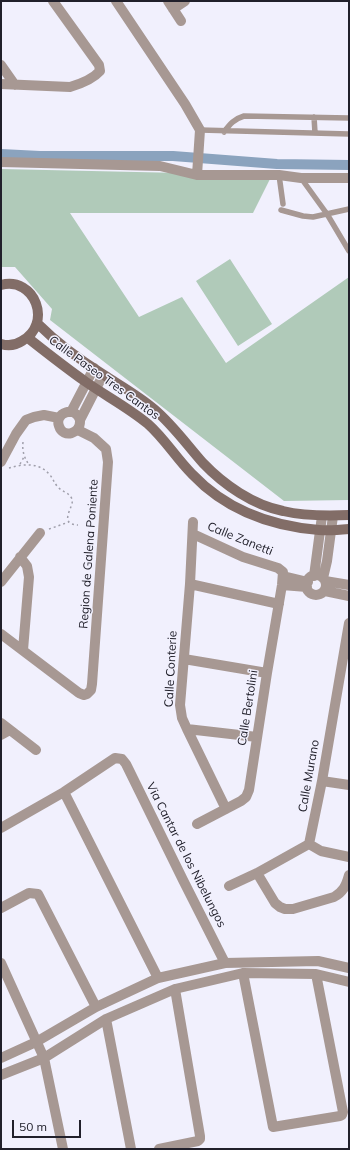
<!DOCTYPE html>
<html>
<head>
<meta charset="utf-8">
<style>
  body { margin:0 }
  #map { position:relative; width:350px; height:1150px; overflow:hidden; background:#f1f0fd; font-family:Mulish,sans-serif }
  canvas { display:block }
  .frame { position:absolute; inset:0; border:2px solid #21202b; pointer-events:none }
  .scale { position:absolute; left:12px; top:1120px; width:69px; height:18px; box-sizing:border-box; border:2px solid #21202b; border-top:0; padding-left:5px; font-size:12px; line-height:14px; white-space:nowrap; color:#21202b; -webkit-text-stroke:3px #f1f0fd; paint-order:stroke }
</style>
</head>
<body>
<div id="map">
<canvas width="350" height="1150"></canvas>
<div class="frame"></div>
<div class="scale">50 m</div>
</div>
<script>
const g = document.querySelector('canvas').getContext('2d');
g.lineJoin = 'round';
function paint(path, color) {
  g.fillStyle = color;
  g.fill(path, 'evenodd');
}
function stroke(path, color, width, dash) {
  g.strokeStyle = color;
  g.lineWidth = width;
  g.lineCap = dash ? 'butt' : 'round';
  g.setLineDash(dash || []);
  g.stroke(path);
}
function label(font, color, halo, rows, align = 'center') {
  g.font = font + ' Mulish,sans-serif';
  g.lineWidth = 3;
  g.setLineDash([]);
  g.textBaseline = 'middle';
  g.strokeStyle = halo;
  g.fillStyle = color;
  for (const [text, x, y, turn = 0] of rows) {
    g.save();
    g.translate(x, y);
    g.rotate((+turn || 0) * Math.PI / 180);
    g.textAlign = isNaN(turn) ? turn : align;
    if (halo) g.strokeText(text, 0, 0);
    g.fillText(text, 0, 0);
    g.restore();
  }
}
paint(new Path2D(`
  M1,169L272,175L253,213H70L139,317L182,297L226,363L349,277V500L284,501L50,320L52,309L15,267H1Z
  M230,259L272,324L238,346L196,281Z`), '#b0cab9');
stroke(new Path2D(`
  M1,154L40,156H173L277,164L349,165`), '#8ba3be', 10);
stroke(new Path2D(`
  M23,442C22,451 24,457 29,465
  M20,464L24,457
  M9,468C22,464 39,462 49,474C53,478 54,483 58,487C62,492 69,492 72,499C75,506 57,524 78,525
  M49,529L69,522`), '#a09fab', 1.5, [2, 3]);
stroke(new Path2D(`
  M314,117L315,133
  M200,130L349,134
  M224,132C230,124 234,119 244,116L349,118
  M279,175L283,204
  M301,178L327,214L349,251
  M281,210L303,216L313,217L349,209`), '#a79893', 5.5);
stroke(new Path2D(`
  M116,1L185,104L200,130L197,175
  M168,1L181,21
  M173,9L185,1
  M1,65L15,85
  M1,84L70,87C80,84 93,79 100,71L99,65L53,1
  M1,162L160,166L197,175H279L301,178H349
  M71,412L94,368
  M80,420C75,405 54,413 59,426C63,439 81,434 80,420L103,375
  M1,462L16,434L26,420L34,417L44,415L59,418
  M193,522L190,584L180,705L182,718L187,729L226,809
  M193,534L243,557L278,568L283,572L282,585L267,673L249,790L246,797L241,801L197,824
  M20,557L27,566L29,577L23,650
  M306 585a10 10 0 1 1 20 0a10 10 0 1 1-20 0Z
  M283,576L308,582
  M314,576L322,516
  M323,578L327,561L333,516
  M325,581L349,585
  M1,582L40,533
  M190,584L279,604
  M282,585L307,587
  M325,591L349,596
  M1,634L79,693L84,695L87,694L91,690L92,684L108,462L106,449L94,438L78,430
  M184,659L267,673
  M1,723L36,750
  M187,729L257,737
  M1,735L10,730
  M322,781L349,785
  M64,792L158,978
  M1,828L64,792L115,758L122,759L126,764L183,880L225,963
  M309,844L321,851L349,857
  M257,873L275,903L280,907L285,909H293L334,897C343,892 346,886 349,875
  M229,886L257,873L309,844L322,781L349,623
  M1,908L29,893L38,894L96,1007
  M1,963L44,1058L63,1149
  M243,973L273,1127L340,1116L342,1115L343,1112L316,974
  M106,1019L131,1149
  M1,1058L36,1042L96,1007L158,978L225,963L318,961L349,968
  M1,1075L44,1058L106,1019L175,989L243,973L316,974L349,982
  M159,1149L198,1141L200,1139V1136L175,989`), '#a79893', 10);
stroke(new Path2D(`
  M1,285C35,276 53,324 22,341C16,345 8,346 1,344
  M37,323C57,343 80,360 104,375C121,386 139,396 154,409C173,425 187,445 203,463C224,485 253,505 283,511C304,516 327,516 349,515
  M28,338C47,353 66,368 86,382C106,396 129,408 148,424C165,439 176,458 192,474C226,510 270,526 319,530C329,531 339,530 349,529`), '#826d67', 10);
label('12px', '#21202b', '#f1f0fd', [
  ["Calle Paseo Tres Cantos",104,378,36],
  ["Calle Zanetti",240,539,22],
  ["Region de Galena Poniente",89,554,-86],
  ["Calle Conterie",171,669,-87],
  ["Calle Bertolini",248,708,-81],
  ["Calle Murano",309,776,-80],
  ["Via Cantar de los Nibelungos",186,855,63]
]);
</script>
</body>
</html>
